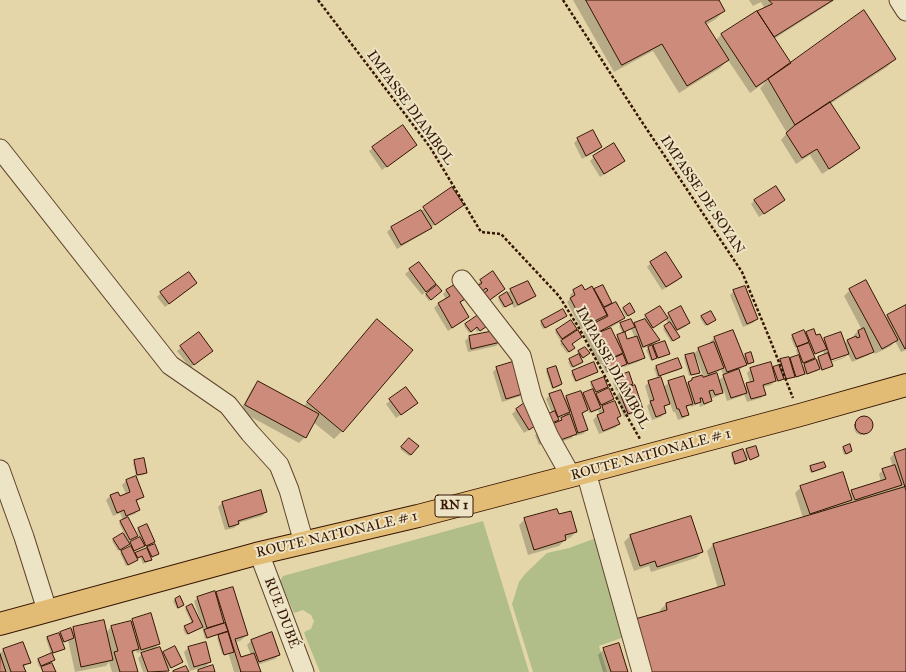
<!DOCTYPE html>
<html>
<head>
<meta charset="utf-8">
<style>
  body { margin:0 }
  canvas { display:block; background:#e4d6a8 }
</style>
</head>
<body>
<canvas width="906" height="672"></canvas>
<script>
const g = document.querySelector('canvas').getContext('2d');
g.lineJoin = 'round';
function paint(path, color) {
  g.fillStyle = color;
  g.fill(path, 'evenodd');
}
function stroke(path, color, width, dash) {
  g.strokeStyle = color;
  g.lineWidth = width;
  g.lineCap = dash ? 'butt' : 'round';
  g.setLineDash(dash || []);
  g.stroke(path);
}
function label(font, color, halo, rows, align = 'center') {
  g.font = font + ' "IM FELL Great Primer",serif';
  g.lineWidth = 4;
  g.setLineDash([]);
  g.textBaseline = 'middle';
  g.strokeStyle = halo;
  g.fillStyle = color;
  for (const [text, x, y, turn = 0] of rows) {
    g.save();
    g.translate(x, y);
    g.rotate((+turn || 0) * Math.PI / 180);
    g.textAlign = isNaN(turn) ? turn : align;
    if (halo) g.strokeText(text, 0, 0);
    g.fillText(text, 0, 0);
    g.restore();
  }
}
paint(new Path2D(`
  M483,521L529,672H320L304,633L306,631L311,629L314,621L311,615L303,610L294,613L280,581L283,576Z
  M596,538L624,637L599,646L607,672H533L512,604L519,582L525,574L547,553L569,548Z`), '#b1be8a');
paint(new Path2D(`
  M573,0H717L724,11L716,19L706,25L716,40L721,35L758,12L765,9L761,2L753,6L749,0H835L774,39L790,64L895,59L887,67L830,104L859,148L853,154L822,174L810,155L796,164L781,140L787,133L760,88L765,83H764L750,93L728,60L720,68L679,93L653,51L614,72Z
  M578,139L601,147L597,151L582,159L574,143Z
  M416,145L412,149L382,170L369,151L373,148Z
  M613,145L624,161L620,165L600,177L590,161L594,157Z
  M452,189L459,208L430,228L426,232L397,249L387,232L391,228L421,211Z
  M755,200H784L780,204L759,217L751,204Z
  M418,263L435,284L422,295L405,274Z
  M651,263L681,277L677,281L662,290L647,267Z
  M481,281L504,289L500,293L483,305L477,285Z
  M196,283L192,287L165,307L157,297L161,293Z
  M447,290L468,296L465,300L459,303L468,317L464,321L448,331L434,308L438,304L446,299L443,294Z
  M511,290L534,296L530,300L514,308L511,303L503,308L498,299L507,293Z
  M595,290L611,303L602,308L603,310L615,303L624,318L620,322L610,328L615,339L618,336L623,334L619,326L621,324L633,325L635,324L645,320L644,317L646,316L666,317L669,314L689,323L685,327L675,332L679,337L671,342L663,329L668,324L666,319L650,329L658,340L652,347L665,342L669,354L667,355L657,359L656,358L654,360L651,361L646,350L650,346L641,349L644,357L640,361L624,367L623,366L606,373L602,364L599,365L583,332L590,325L581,329L567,302L571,298L570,295L574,291L593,292ZM631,329L635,338L627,340L624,332Z
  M850,290L885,318L888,316L906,306V350L901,352L895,341L891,346L875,354L873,350L869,355L852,362L848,354L844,358L830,363L832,366L830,367L821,371L820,368L817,371L805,375V373L803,375L795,378L794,376L792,378L785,380L784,378L781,381L776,382L775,381L771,385L763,387L765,394L761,398L747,402L744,394L742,396L727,401L724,391L718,396L710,399L711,401L707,404L700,407L699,403L696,405L691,407L690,405L686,408L688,414L684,418L678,420L675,412H673L670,403L663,408L665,413L661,417L652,420L647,406L650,403L645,386L649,382L664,387L669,382L686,385L692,379L703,376L696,357L694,358L699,372L697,374L689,376L684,358L685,356L694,354L698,349L711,344L710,342L714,338L732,331L743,358L745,355L753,362L751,364L746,365V364L742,368L738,370L744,387L747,384L750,383L747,373L751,369H772L773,368L780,365L779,362L781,360H789L798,356L796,350L801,345L795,348L791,338L793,336L805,335L807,333L816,337L822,341L824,339L844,344L848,340L855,338L854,335L858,331L862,330L844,296ZM808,341L809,344L803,346ZM823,351L825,356L818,358L817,360L804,365L802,367L798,364L813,358V355ZM844,355V357L827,363L826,361ZM721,369L724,376L718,381L716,373Z
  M734,291L757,319L753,323L743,327L730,295Z
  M439,293L429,301L425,296L426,294Z
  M624,309L632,313L626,317L622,310Z
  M702,316L715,320L705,326L700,318Z
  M564,317L543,329L540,324L542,322Z
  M377,320L342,431L334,439L313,422L305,437L299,443L240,411L252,389L258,382L303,407L369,328Z
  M571,321L576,329L560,340L555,332Z
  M466,325H487L477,332L475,328L469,333L464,326Z
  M198,334L212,351L190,368L177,351Z
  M469,337L500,342L496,346L468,352L465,341Z
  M562,342L571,344L572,350L567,353L560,344Z
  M579,351L587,355L580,359V363L571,368L568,362L579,355L577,353Z
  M678,359L681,368L679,370L657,377L654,368L656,367Z
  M497,368L524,395L502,402L493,372Z
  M547,370L561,384L560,386L552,389L546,372Z
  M597,371L595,373L575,382L571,374L573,372Z
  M603,378L607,387L606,388L594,394L595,396L597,394L608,389L613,399L611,401L599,406L600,410L603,407L615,403L620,416L617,419L619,424L615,428L599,434L593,420L597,416L600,415L598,410L589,413L588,409L581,415L587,430L583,434L575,436L574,435L572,438L551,445L546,430L551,425L557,423L564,416L557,419L556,421L546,426L543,418L552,413L546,399L550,395L560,391L564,400L566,397L580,392L581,396L584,394L593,390L590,385L592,383ZM565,413V415L554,419L553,417Z
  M614,378L632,383L630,385L616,391L612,380Z
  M406,388L413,407L396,418L386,404Z
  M620,392L642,408L638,412L624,417L616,396Z
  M526,404L538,423L534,427L524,433L512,414L516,410Z
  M862,417H866L870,419L872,423V427L868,433L864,435H860L856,433L854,429V425L858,419Z
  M542,431L545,442L539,445L535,435Z
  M409,439L418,446L409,456L400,449Z
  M844,448L851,451L850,453L844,455L842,449Z
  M747,450L758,456L747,459L744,460V462L734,465L731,456L732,454L743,451L745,457L746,456L745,451Z
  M906,450V672L661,613L660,610L666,604L718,589L707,551L713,545L803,518L795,493L801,487L849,494L852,491L881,482L879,474L883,470L893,467L890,458L894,454Z
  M135,461L145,473L144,475L136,476L133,463Z
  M811,467H825L824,469L811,473L809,469Z
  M126,481L143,496L139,500L136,502L139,510L135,514L127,517L137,536L127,542L129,544L118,551L112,541L124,533L119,523L123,520L120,513L113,516L106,500L110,496L119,497L126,494L122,485Z
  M222,503L266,512L262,516L238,523V524L234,528L225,530L218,507Z
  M525,519L576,532L570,538L565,539V540L559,546L528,555L519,525Z
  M138,529L154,542L149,547L158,554L150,558V559L149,561L143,564L140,557L136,559L135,562L126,566L120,553L131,548L129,544L131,543L140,538L137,531ZM144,545V547L151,545L146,550L134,554L133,552Z
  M630,536L702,552L696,558L651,572L649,566L634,571L624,542Z
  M217,593L247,635L240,641L236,642L241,658L251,655L247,645L251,641L271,634L279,655L275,659L257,665L259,672H234L228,652L222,654L217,638L221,634L205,639L202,627L200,629L186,635L183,629L192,624L185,609L186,608L200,620L194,601L198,598L215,595Z
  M180,597L183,605L177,609L173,601Z
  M133,620L159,644L153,650L162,655L175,648L182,662L169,669L166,663L165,664L167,671V672H143L138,658L142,654L152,651L151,649L137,653L136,650L132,654L137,672H112L109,662L106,666L75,672L68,640L62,643L63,649L62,650L51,654L46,639L48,637L59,635L61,633L71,631L73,628L104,622L106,633L111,627L130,622Z
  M22,643L29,662L25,666L23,667L24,672H0V653L3,650Z
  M205,643L210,662L206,666L190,671L184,652L188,648Z
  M604,649L627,672H603L598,655Z
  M38,660H54L52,661L39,667L37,661Z`), '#0003');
const building = new Path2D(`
  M586,0H719L725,11L705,22L729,60L687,86L662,44L622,65Z
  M769,0H833L774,37L757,11L772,4Z
  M864,10L896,59L795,125L768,79Z
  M757,11L791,63L756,87L721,34Z
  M830,102L860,148L829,169L817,149L802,158L786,133L795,125Z
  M403,125L417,145L387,167L372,147Z
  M593,130L602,147L586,156L577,138Z
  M614,143L625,161L604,174L593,156Z
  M776,186L785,200L764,214L754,200Z
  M452,187L464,205L435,225L423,207Z
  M421,210L432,228L401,245L391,227Z
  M666,252L682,277L666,287L650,262Z
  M419,262L436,284L426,292L409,269Z
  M493,271L505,289L487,302L482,295L488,290L486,288L480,293L476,287L482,283L480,280Z
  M189,272L197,283L169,304L160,292Z
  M866,280L898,340L882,349L849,289Z
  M461,281L470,296L460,302L469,317L452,328L438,303L450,296L446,290Z
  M528,281L536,296L518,305L510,289Z
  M437,285L442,291L431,300L426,294Z
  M582,285L585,290L592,286L607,315L585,326L570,298L575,295L573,290Z
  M603,285L612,303L604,307L594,289Z
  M745,286L758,319L747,324L733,290Z
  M507,292L513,303L505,307L499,297Z
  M616,302L625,318L591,336L587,327L608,316L604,308Z
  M630,303L635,312L628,316L623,308Z
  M906,305V348L905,349L887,315Z
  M660,306L668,318L653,328L645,315Z
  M681,306L690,323L677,330L668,313Z
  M563,309L567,316L545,328L541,321Z
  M711,311L716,320L707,325L701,316Z
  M481,313L490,324L480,331L477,327L471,332L465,324Z
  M377,319L413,350L343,432L307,402Z
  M631,319L635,327L624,332L620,323Z
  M645,319L660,340L643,347L634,323Z
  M571,320L577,329L562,339L556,330Z
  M670,322L680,337L673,341L664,326Z
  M611,328L623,353L603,362L591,336Z
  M864,328L874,352L856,359L847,340L856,336L857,338L860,337L858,331Z
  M814,329L816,335L820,334L827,349L815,354L806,332Z
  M499,330L501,342L471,349L469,336Z
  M578,330L582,337L572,344L575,348L569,352L561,341Z
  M733,330L747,365L727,372L714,337Z
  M804,330L809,342L797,347L792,335Z
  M199,332L213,351L194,365L180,346Z
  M625,332L627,339L637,336L645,358L628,364L617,335Z
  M841,332L849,354L831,360L824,338Z
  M665,341L670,354L658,358L653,345Z
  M714,342L724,368L708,374L698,348Z
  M809,343L815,358L803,363L797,347Z
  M652,345L657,358L652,360L648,347Z
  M585,347L590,353L583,358L578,351Z
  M751,352L754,362L748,364L745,354Z
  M694,353L700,373L691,375L685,355Z
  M828,353L833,366L822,370L818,357Z
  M579,354L583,362L573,367L569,359Z
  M623,354L627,364L608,372L604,363Z
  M799,355L805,374L796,377L790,358Z
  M789,357L795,377L786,379L780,359Z
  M678,358L682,368L659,376L656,366Z
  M816,359L820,369L807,374L804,364Z
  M519,360L529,392L506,399L496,367Z
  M594,362L598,372L576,381L572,371Z
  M771,362L776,381L763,385L766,395L751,399L746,383L754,381L750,368Z
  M779,365L784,379L778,381L773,367Z
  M556,366L562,384L553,388L547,369Z
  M739,369L747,393L731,398L723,375Z
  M629,372L633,384L618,390L613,378Z
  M717,373L723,393L715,395L713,390L709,391L712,401L704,404L702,398H700L701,402L695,404L688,382L692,380V378L702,375L703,377Z
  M684,376L693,404L686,406L689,415L682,417L679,409H677L668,381Z
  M604,377L608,387L596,392L591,382Z
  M661,377L670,404L664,406L666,413L656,417L650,401L654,400L648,381Z
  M258,381L319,414L306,438L245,405Z
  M635,385L643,409L628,414L619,391Z
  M406,387L418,403L401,415L389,399Z
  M609,388L614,399L601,405L596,394Z
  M593,389L601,408L591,412L583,393Z
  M561,390L570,412L558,417L549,394Z
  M581,391L588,410L582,413L588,430L578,433L566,396Z
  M615,401L621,416L617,418L620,424L603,431L597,415L604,412L602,406Z
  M526,402L539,423L529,430L516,409Z
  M555,411L559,420L547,425L544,416Z
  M570,414L577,434L555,442L549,425L562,420L561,418Z
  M855 425a9 9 0 1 1 18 0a9 9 0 1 1-18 0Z
  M409,438L419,446L411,455L401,447Z
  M850,444L852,451L846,454L843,447Z
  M756,446L759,456L750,460L746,449Z
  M743,449L747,460L735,464L732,453Z
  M906,449V486L905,487L894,453Z
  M144,458L147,473L137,475L134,460Z
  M824,462L826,467L812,472L810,466Z
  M895,465L902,485L855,500L851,490L886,479L882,469Z
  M843,472L852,500L810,514L800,486Z
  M136,476L144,497L136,500L140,510L126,516L124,510L117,513L110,495L118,492L120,496L130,492L126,480Z
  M905,487L906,491V672H651L635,619L667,610L666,603L725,585L713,544Z
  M261,490L267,512L238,521L239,524L229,527L222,502Z
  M557,509L559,514L571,511L577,532L565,535L566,540L534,550L524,518Z
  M691,516L703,552L657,567L655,561L640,566L630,535Z
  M128,517L138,536L130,540L120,521Z
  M147,524L155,542L146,546L138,528Z
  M123,533L130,544L120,550L113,539Z
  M140,537L145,546L134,551L130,542Z
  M155,544L159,554L152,557L147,547Z
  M131,546L138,560L128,565L121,551Z
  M147,548L152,560L145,562L142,556L138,558L135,553Z
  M233,587L248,635L235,639L241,657L254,653L261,672H240H241L216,592Z
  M215,591L224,623L207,628L197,597Z
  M180,596L184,605L178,608L175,599Z
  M192,604L203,627L188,634L184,626L193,622L186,607Z
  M151,613L160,644L141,650L132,619Z
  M104,620L113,660L81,667L73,627Z
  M131,621L139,649L132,651L138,672H120L114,652L118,651L111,626Z
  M225,623L228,631L207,638L204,630Z
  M71,628L74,638L64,642L60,632Z
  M228,632L234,652L224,655L218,635Z
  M272,632L280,655L259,662L251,640Z
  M59,633L65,649L53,653L47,637Z
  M23,642L31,663L23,665L26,672H11L3,649Z
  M206,642L211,662L194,667L188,647Z
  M619,643L628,672H611L603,648Z
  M175,646L183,662L171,668L163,652Z
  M160,647L169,671L148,672L141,653Z
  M52,653L55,660L41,666L38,659Z
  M0,654L6,672H0Z
  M52,663L56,672H43L41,667Z
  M213,665L215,672H198V670Z
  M186,666L189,672H173V671Z`);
paint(building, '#cd8c7b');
stroke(building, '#351503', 1);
const minor = new Path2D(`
  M899,0L906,11
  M0,149L170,365L228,405L250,433L279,465L289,490L304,543
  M462,280L521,356L532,398L549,437L571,476
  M0,470L24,537L47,610
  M586,472L642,672
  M259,553L304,672`);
const major = new Path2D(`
  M0,624L256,554L418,516L586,472L800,415L906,385`);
stroke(minor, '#61452c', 21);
stroke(major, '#351503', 24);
stroke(new Path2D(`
  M318,0L430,147L481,232L501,234L559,296L579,328L615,395L640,439
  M563,0L638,116L742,272L771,342L793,398`), '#351503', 2.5, [3, 2]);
stroke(minor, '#ede4c6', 19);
stroke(major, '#e2bb74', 22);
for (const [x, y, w] of [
  [454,506,38]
]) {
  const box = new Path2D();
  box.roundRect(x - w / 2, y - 11, w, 22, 3);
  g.fillStyle = '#ede4c6';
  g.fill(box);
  stroke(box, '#351503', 1);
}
label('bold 13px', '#351503', null, [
  ["RN 1",454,506]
]);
label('14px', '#351503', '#ede4c6', [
  ["IMPASSE DIAMBOL",410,108,54],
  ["IMPASSE DE SOYAN",702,195,56],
  ["IMPASSE DIAMBOL",612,368,61],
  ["ROUTE NATIONALE # 1",651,455,-15],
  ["ROUTE NATIONALE # 1",337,535,-13],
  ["RUE DUBÉ",281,613,69]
]);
</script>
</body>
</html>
